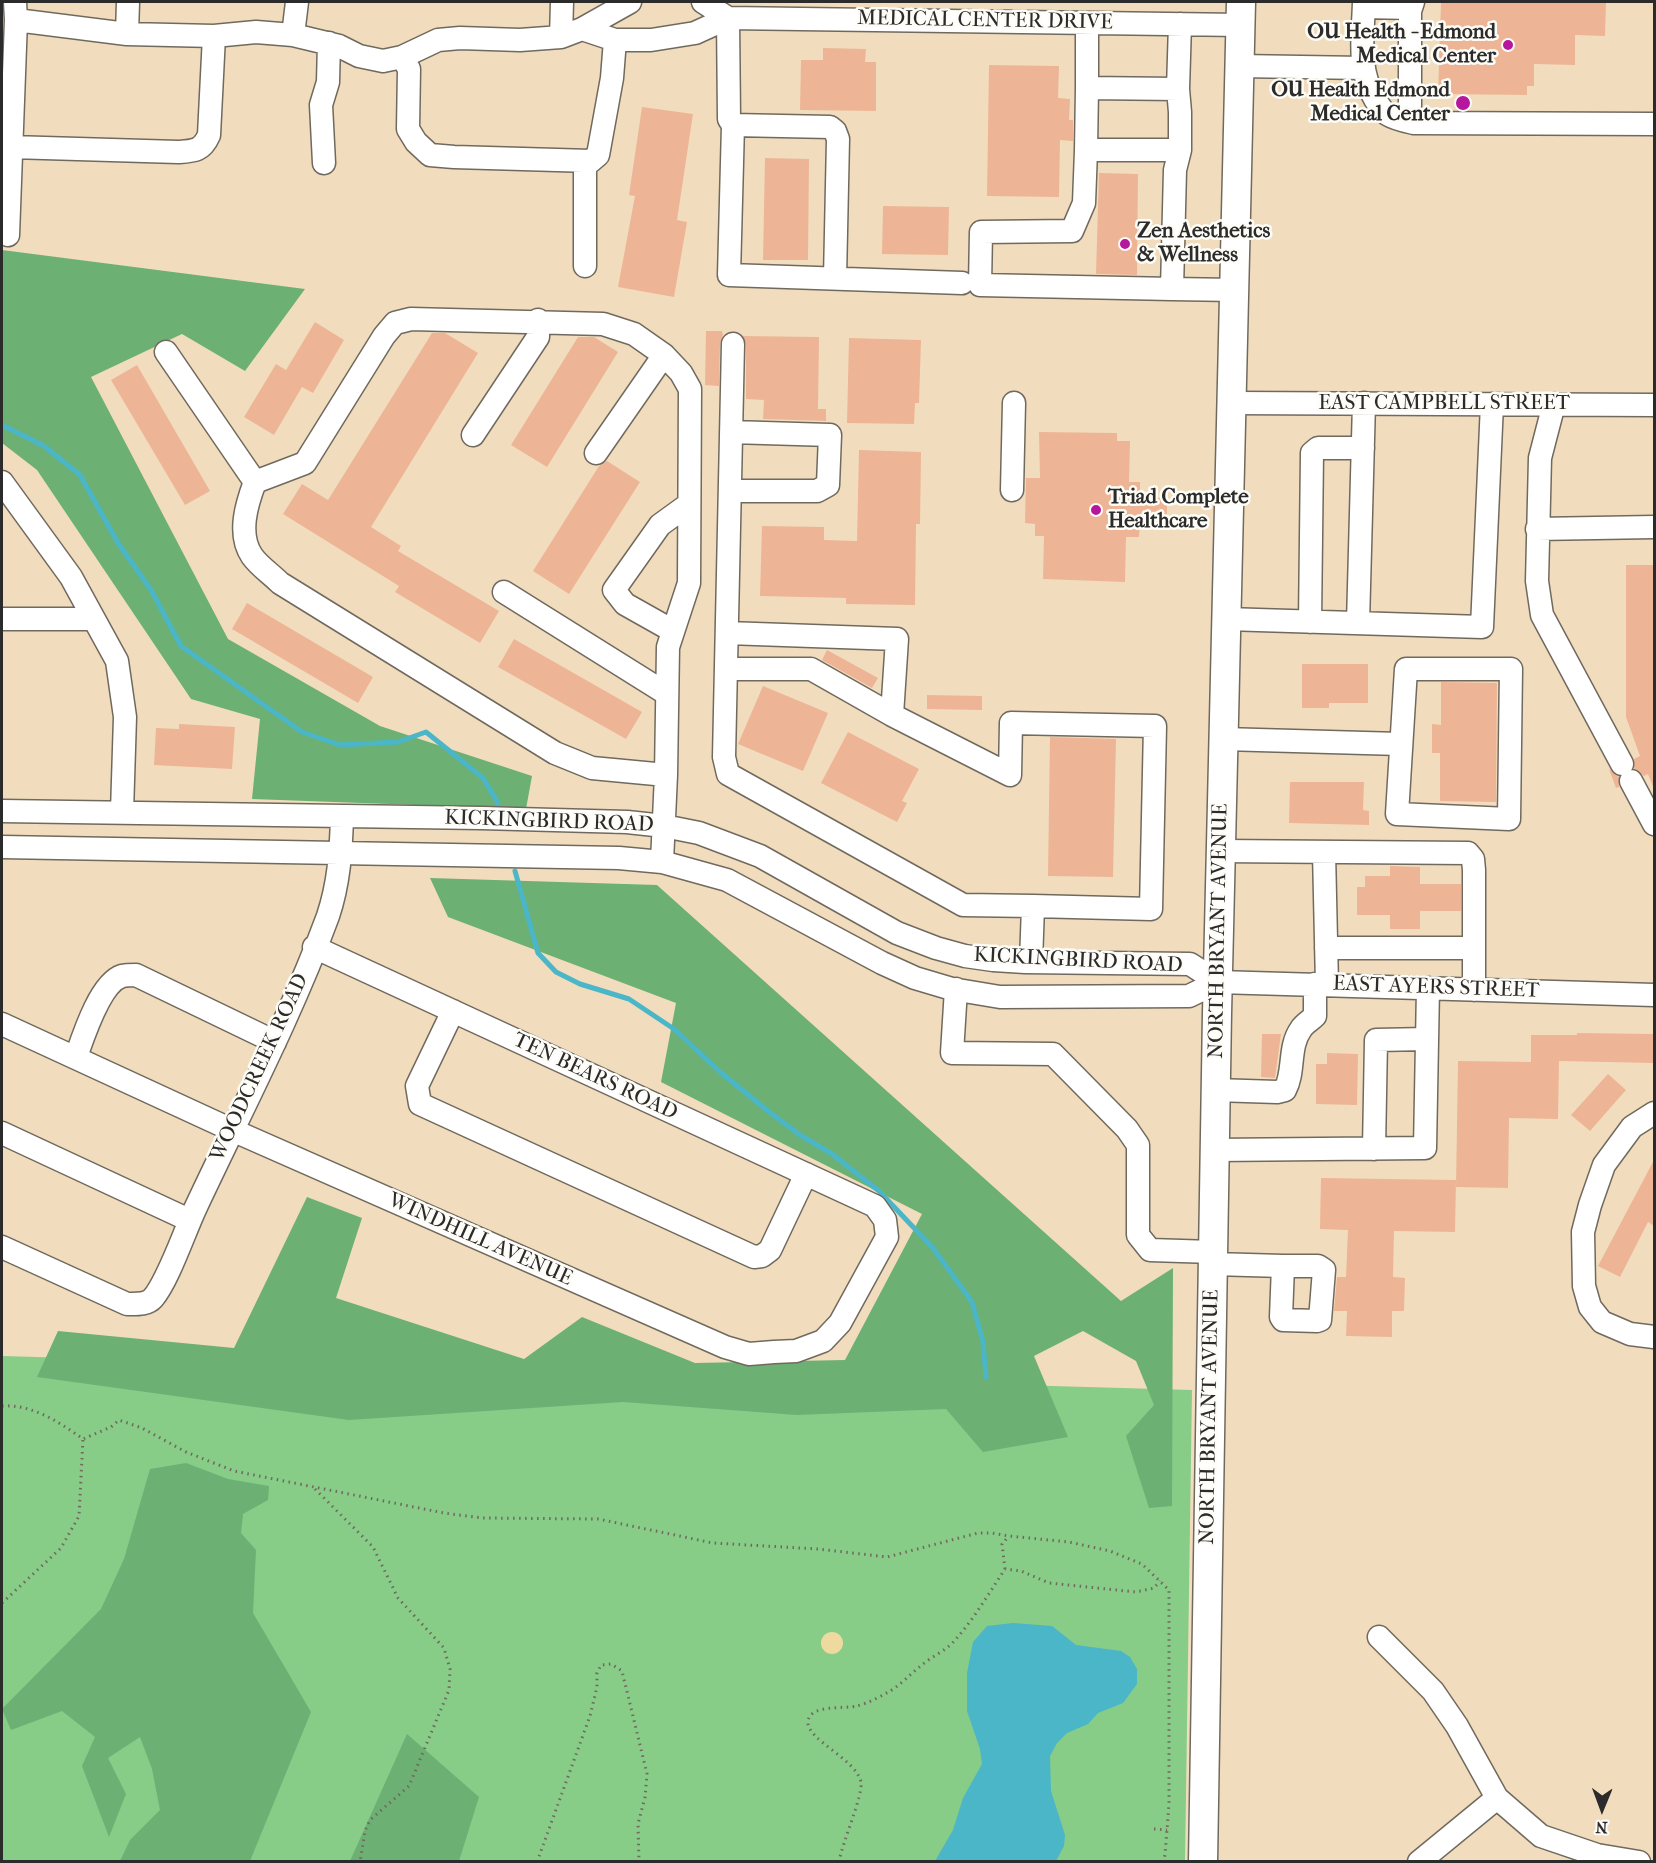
<!DOCTYPE html>
<html>
<head>
<meta charset="utf-8">
<style>
  body { margin:0 }
  #map { position:relative; width:1656px; height:1863px; overflow:hidden; background:#f1ddbd; font-family:"IM FELL French Canon",serif }
  canvas { display:block }
  .frame { position:absolute; inset:0; border:3px solid #2b2b2b; pointer-events:none }
  .north { position:absolute; left:1572px; top:1779px; width:60px; height:60px; -webkit-text-stroke:4px #fdfcf7; paint-order:stroke; rotate:181deg; font-size:16px; font-weight:700; line-height:24px; text-align:center; color:#2b2b2b }
  .north::after { content:''; display:block; margin:auto; width:21px; height:27px; background:#2b2b2b; clip-path:polygon(50% 0,100% 100%,50% 72%,0 100%) }
</style>
</head>
<body>
<div id="map">
<canvas width="1656" height="1863"></canvas>
<div class="frame"></div>
<div class="north">N</div>
</div>
<script>
const g = document.querySelector('canvas').getContext('2d');
g.lineJoin = 'round';
function paint(path, color) {
  g.fillStyle = color;
  g.fill(path, 'evenodd');
}
function stroke(path, color, width, dash) {
  g.strokeStyle = color;
  g.lineWidth = width;
  g.lineCap = dash ? 'butt' : 'round';
  g.setLineDash(dash || []);
  g.stroke(path);
}
function label(font, color, halo, rows, align = 'center') {
  g.font = font + ' "IM FELL French Canon",serif';
  g.lineWidth = 5;
  g.setLineDash([]);
  g.textBaseline = 'middle';
  g.strokeStyle = halo;
  g.fillStyle = color;
  for (const [text, x, y, turn = 0] of rows) {
    g.save();
    g.translate(x, y);
    g.rotate((+turn || 0) * Math.PI / 180);
    g.textAlign = isNaN(turn) ? turn : align;
    if (halo) g.strokeText(text, 0, 0);
    g.fillText(text, 0, 0);
    g.restore();
  }
}
paint(new Path2D(`
  M2,1356L1192,1390L1185,1861H2Z`), '#87cc87');
paint(new Path2D(`
  M2,250L305,289L245,371L182,334L91,377L228,639L380,726L532,776L526,809L252,799L260,719L191,699L37,470L2,443Z
  M430,878L657,885L1121,1301L1173,1268L1172,1506L1149,1508L1126,1436L1154,1405L1136,1361L1083,1331L1034,1356L1068,1437L983,1452L946,1409L797,1415L623,1402L349,1420L37,1377L58,1331L234,1348L307,1197L362,1218L336,1298L524,1359L582,1317L695,1363L845,1360L922,1214L661,1082L676,1003L448,917Z
  M186,1463L228,1479L269,1486L268,1500L243,1514L241,1533L256,1550L253,1613L311,1712L250,1861H120L130,1840L160,1810L152,1769L140,1737L108,1758L126,1794L109,1837L82,1766L95,1737L62,1711L11,1730L2,1709L101,1609L124,1559L150,1469Z
  M407,1734L479,1797L459,1861H350Z`), '#6db074');
paint(new Path2D(`
  M821 1643a11 11 0 1 1 22 0a11 11 0 1 1-22 0Z`), '#eeda9e');
paint(new Path2D(`
  M1013,1623L1052,1626L1076,1645L1121,1651L1130,1657L1137,1669V1684L1123,1703L1098,1713L1088,1724L1067,1733L1057,1743L1050,1756L1051,1791L1065,1835L1064,1846L1056,1861H935L953,1830L963,1798L982,1764L980,1749L967,1711V1673L973,1642L987,1626Z`), '#4ab6c7');
stroke(new Path2D(`
  M2,425L44,446L80,475L118,543L151,590L181,646L302,732L340,745L398,742L426,732L483,778L498,803
  M515,871L538,953L556,972L580,984L629,999L674,1029L719,1071L768,1111L800,1135L832,1154L879,1191L933,1248L972,1302L983,1342L986,1377`), '#4ab6c7', 5);
paint(new Path2D(`
  M1441,2H1606L1605,36L1575,35V65L1534,64V86H1527V95L1438,94Z
  M823,48L866,49L865,62H876V111L800,110L801,60H823Z
  M989,65L1059,66L1058,98L1070,99L1069,120H1073V141L1060,140L1059,197L987,196Z
  M642,107L693,114L677,220L687,222L674,297L618,287L635,196L629,195Z
  M765,158L809,159L808,260H763Z
  M1099,173L1138,174L1137,275L1096,274Z
  M883,206L949,207L948,255L882,254Z
  M315,322L344,340L313,393L302,387L274,435L244,417L276,364L286,370Z
  M706,331H722L723,335L720,344L719,386L705,385Z
  M432,333H445L478,353L371,527L401,546L398,551L499,611L480,643L395,592L399,586L283,514L302,484L328,500Z
  M743,336L819,337L818,409H826V421L763,419L764,400L746,399V344Z
  M578,337H594L618,352L547,467L511,445Z
  M849,338L921,340L919,403H915L914,424L847,423Z
  M137,365L210,491L185,505L111,380Z
  M1039,432L1117,433V441H1130L1129,482H1140V497L1167,498V522H1140L1139,537H1126L1125,582L1043,579L1044,536H1035V524L1025,523L1026,478H1040Z
  M859,450L921,452L920,524H916L915,605L846,604V598L760,596L762,526L824,527V540L857,541Z
  M607,461L640,482L569,594L533,571L599,466Z
  M1626,565H1654V789L1648,774L1644,776L1634,768V759L1640,756L1626,717Z
  M247,603L373,677L358,703L232,629Z
  M514,639L642,712L626,739L498,667Z
  M827,650L878,678L872,688L822,660Z
  M1302,664H1368V703H1329V708H1302Z
  M1441,682L1497,683L1496,802L1440,801V753H1432V724L1441,725Z
  M763,686L828,713L803,771L738,744Z
  M927,695L982,696V710L927,709Z
  M179,724L235,727L232,769L154,765L156,728L179,729Z
  M848,732L919,769L902,801L907,803L897,822L821,783Z
  M1050,737L1116,739L1113,877L1048,876Z
  M1609,769L1619,777V787L1616,788Z
  M1290,782H1364L1363,810L1369,811V825L1289,823Z
  M1390,866L1420,867V884H1461V911H1420V929H1390V915H1357V887H1365V876H1390Z
  M1577,1033L1654,1034V1063L1559,1061L1558,1119L1509,1118L1508,1188L1456,1187L1458,1061L1531,1062V1035H1577Z
  M1262,1034H1281L1275,1078L1261,1077Z
  M1327,1053L1358,1054L1357,1105L1316,1104V1064H1327Z
  M1608,1074L1626,1090L1590,1131L1571,1115Z
  M1654,1160V1226L1648,1222L1620,1277L1598,1266Z
  M1321,1178L1456,1180L1455,1232L1394,1231L1393,1277L1405,1278L1404,1311H1392V1337L1346,1336L1347,1311H1334L1337,1277H1346L1348,1230L1320,1229Z`), '#edb595');
const minor = new Path2D(`
  M703,2L728,18
  M1364,2C1363,36 1357,69 1375,99C1378,104 1382,111 1387,114C1395,119 1405,121 1414,123L1654,124
  M1364,7L1411,8
  M728,18L729,119L733,125L729,275L962,283
  M16,20L127,34L214,36L256,32L293,35L339,46L359,56L383,61L402,57L438,40L460,38L520,40L561,37L582,29L630,2
  M1087,23V88L1178,89L1180,24
  M582,29L615,40H651L695,33L728,18L1241,25
  M127,34L128,2
  M293,35L297,2
  M561,37L562,2
  M402,57L409,69L408,129L416,142L430,155L454,157L591,161
  M1239,66L1363,68
  M1407,121L1410,105V11L1413,2
  M733,125L830,127L835,131L838,139L835,278
  M11,147L178,152C194,151 202,151 209,135L214,36
  M1086,150L1087,88
  M1180,150L1175,170L1172,289L1235,290
  M324,163L321,105L328,82L329,43
  M8,235L16,20L15,2
  M585,266V166L598,155L612,78L615,40
  M1172,289L980,285L981,232L1072,231L1084,203L1086,150H1180V112L1178,89
  M733,344L724,757L728,774L963,905L1033,906L1031,962
  M166,352L255,482
  M1233,403L1654,405
  M1554,404L1540,458L1537,581L1542,615L1622,764
  M473,435L538,337V320
  M596,453L664,355
  M2,482L71,577L117,661L125,717L122,812
  M1012,490L1014,403
  M730,491H817L828,485L830,435L731,432
  M1537,529L1654,527
  M504,592L667,694
  M2,619H94
  M1226,619L1482,627L1492,404
  M1310,622L1312,453L1318,448H1363
  M1358,623L1364,403
  M673,631L625,604L614,590L660,525L689,504
  M727,633L897,639L892,715L1010,775L1011,723L1155,726L1151,909L1033,906
  M726,669H811L892,715
  M1406,669H1511L1509,819L1397,814Z
  M1223,739L1400,744
  M1631,781L1654,824
  M2,811L481,818L627,822L664,826L699,833L760,856L897,933L936,948L965,956L993,960L1025,962L1190,964L1218,982
  M2,847L619,858L662,862L727,880L882,963L915,978L952,989L1000,997L1189,996L1218,982L1654,995
  M1220,851L1468,853L1473,859L1474,870V990
  M1324,852L1327,985
  M662,862L666,775L668,647L689,583L690,389L681,373L664,355L634,334L603,324L411,319L395,323L384,336L305,463L255,482C247,503 237,534 252,556C259,566 271,574 280,583L555,753L592,768L666,775
  M1326,948H1474
  M956,989L952,1053L1053,1054L1127,1129L1138,1145V1235L1150,1250L1213,1252
  M453,1011L417,1086L420,1104L754,1257L762,1256L770,1250L806,1174
  M2,1024L232,1130L725,1347L749,1354L774,1352L796,1351L823,1341L840,1323L887,1237L885,1220L875,1206L314,947
  M76,1057C83,1037 100,983 122,976C126,975 132,975 136,975L275,1042
  M1215,1090L1277,1092L1285,1090C1295,1071 1288,1047 1301,1029C1304,1024 1310,1021 1315,1016V984
  M1654,1113L1632,1127L1604,1165L1590,1205L1583,1232L1584,1286L1590,1307L1602,1322L1630,1334L1654,1337
  M2,1133L189,1220
  M1374,1149L1376,1040L1427,1039
  M1215,1150L1425,1148L1428,988
  M2,1247L127,1304C136,1304 147,1305 153,1298C168,1281 185,1230 196,1207C241,1111 291,1016 328,916C339,883 341,851 342,817
  M1213,1264L1283,1266L1281,1317L1283,1320L1317,1321L1320,1320L1324,1270L1318,1266H1283
  M1379,1637L1433,1691L1457,1726L1497,1798L1541,1836L1597,1855L1639,1862
  M1419,1862L1497,1798`);
const major = new Path2D(`
  M1203,1862L1217,1013L1241,2`);
stroke(minor, '#70695e', 25);
stroke(major, '#70695e', 31);
stroke(new Path2D(`
  M2,1406C32,1404 59,1422 83,1439L111,1427L119,1420L142,1428L186,1452L234,1471L444,1513L483,1518L598,1519L713,1543L818,1549L887,1557L978,1533H991L1009,1536L1069,1542L1110,1551L1142,1564L1169,1590V1804L1165,1855L1163,1862
  M315,1489L373,1547L398,1598L444,1648L450,1669L449,1690L409,1786L370,1820L365,1831L360,1862
  M1005,1569L1002,1544L1009,1536
  M2,1603L61,1548L79,1516L83,1439
  M1154,1829L1167,1830
  M96,1862L97,1859
  M537,1862L590,1716L597,1687V1673L601,1665L611,1664L622,1671L647,1774L645,1797L638,1824L639,1862
  M839,1862C842,1843 863,1796 861,1782C856,1759 807,1740 808,1722C809,1704 845,1709 857,1706C868,1703 880,1697 890,1691C902,1684 911,1673 922,1665C932,1656 946,1651 955,1640C974,1619 989,1593 1005,1569L1021,1571L1049,1583L1136,1592L1154,1588L1160,1581`), '#70695e', 3, [1.5, 4.5]);
stroke(minor, '#fff', 22);
stroke(major, '#fff', 28);
for (const [x, y, r, color] of [
  [1508,45,6,"#b5179e"],
  [1463,103,8,"#b5179e"],
  [1125,244,6,"#b5179e"],
  [1096,510,6,"#b5179e"]
]) {
  const dot = new Path2D();
  dot.arc(x, y, r, 0, 2 * Math.PI);
  g.fillStyle = color;
  g.fill(dot);
  stroke(dot, '#fdfcf7', 2);
}
label('21px', '#2b2b2b', '#fdfcf7', [
  ["MEDICAL CENTER DRIVE",985,21,1],
  ["EAST CAMPBELL STREET",1444,404],
  ["KICKINGBIRD ROAD",549,822,2],
  ["NORTH BRYANT AVENUE",1219,931,-89],
  ["KICKINGBIRD ROAD",1078,961,3],
  ["EAST AYERS STREET",1436,988,2],
  ["WOODCREEK ROAD",260,1068,-65],
  ["TEN BEARS ROAD",595,1077,25],
  ["WINDHILL AVENUE",480,1240,24],
  ["NORTH BRYANT AVENUE",1210,1417,-89]
]);
label('bold 21px', '#2b2b2b', '#fdfcf7', [
  ["OU Health - Edmond",1496,33],
  ["Medical Center",1496,57],
  ["OU Health Edmond",1450,91],
  ["Medical Center",1450,115],
  ["Zen Aesthetics",1137,232,"left"],
  ["& Wellness",1137,256,"left"],
  ["Triad Complete",1108,498,"left"],
  ["Healthcare",1108,522,"left"]
], 'right');
</script>
</body>
</html>
